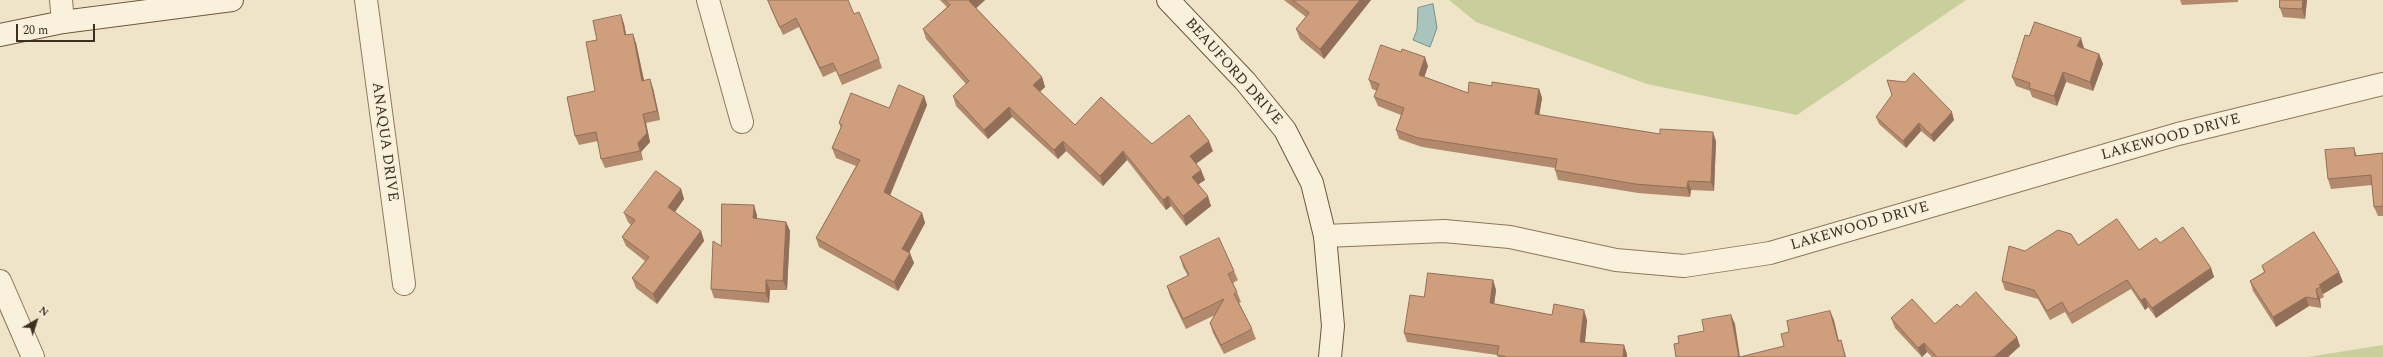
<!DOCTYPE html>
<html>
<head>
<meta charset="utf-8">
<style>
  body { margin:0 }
  #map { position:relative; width:2383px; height:357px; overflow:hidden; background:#f0e4c8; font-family:Spectral,serif }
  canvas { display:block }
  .north { position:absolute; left:16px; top:301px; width:40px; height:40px; -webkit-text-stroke:3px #f7eed8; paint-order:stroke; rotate:39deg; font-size:11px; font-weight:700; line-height:16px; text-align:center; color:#3d2e20 }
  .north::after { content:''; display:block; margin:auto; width:14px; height:18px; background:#3d2e20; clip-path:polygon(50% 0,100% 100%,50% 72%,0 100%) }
  .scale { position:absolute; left:16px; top:24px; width:79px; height:18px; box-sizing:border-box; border:2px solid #3d2e20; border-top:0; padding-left:5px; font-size:12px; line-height:14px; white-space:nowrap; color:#3d2e20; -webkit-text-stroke:3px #f7eed8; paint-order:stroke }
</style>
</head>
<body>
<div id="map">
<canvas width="2383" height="357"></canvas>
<div class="north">N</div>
<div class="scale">20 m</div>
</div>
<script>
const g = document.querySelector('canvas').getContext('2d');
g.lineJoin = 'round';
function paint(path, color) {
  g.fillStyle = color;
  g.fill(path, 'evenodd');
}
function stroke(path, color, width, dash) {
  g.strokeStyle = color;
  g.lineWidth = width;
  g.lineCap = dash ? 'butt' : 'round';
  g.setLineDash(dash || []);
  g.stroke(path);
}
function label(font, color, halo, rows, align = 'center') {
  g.font = font + ' Spectral,serif';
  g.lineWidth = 3;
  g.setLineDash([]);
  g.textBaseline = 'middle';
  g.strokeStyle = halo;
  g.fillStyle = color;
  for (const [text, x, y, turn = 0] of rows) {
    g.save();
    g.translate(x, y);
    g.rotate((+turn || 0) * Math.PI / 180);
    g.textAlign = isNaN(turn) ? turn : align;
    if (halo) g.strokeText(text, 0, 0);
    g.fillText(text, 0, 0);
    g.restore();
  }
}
paint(new Path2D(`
  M1449,0H1966L1797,115L1647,84L1476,22Z
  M2383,345V357H2308Z`), '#c9cf9b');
const water = new Path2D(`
  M1433,4L1437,28L1430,47L1413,40L1417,30L1418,8Z`);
paint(water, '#a9c4bc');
stroke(water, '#6f938a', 1);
const street = new Path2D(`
  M61,0L63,22
  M366,0L404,284
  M708,0L742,122
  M1325,236L1444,231L1510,237L1616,260L1684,266L1770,253L2178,134L2383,84
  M0,281L33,357`);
const secondary = new Path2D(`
  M1168,0L1245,81L1285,130L1312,183L1325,236L1333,326L1330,357
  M0,35L63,22L232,0`);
stroke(street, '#8d765c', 24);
stroke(secondary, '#6f573f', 24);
stroke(street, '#faf1dc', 22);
stroke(secondary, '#faf1dc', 22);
paint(new Path2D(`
  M768,0L854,14L879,59L882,68L842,85L836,71L823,77L799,27L783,35L771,9Z
  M940,0H985L976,8L1042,77L1045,87L1040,92L1075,125L1152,144L1213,151L1196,164L1201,170L1205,180L1198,184L1211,206L1186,226L1171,206L1166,210L1127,160L1103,186L1066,151L1058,159L1012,117L988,139L956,106L953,96L966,84L926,39L923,29L947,7Z
  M1284,0H1371L1324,59L1300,39L1296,29L1306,17Z
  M2180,0H2238V2L2182,5Z
  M2280,0H2307L2305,19L2283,17L2280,8Z
  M621,15L624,24L626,35L636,43L644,80L653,88L660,120L646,123L650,142L641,152L643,160L605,168L601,159L598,141L579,145L575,136L595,91L597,40Z
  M2084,48V49L2099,54L2103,64L2093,91L2066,82L2057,106L2032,97L2030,91L2016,86L2012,77Z
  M1428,66L1424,77L1468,93L1492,86L1539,89L1542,98L1539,115L1660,134L1716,141L1714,191L1691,190L1690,197L1638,193L1558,180L1555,170V168L1422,147L1399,139L1396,130L1401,115L1378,106L1374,97L1377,91L1372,89L1369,80Z
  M924,96L927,105L890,196L922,213L925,223L909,253L914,263L898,291L819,247L816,238L856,166L836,158L832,148L841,128L839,123L889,108Z
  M1876,117L1954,120L1934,142L1921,131L1906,148L1879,124Z
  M2354,148L2357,156L2383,153V216H2378L2374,207L2372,185L2331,189L2328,179Z
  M681,189L684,199L675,212L701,231L704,241L657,304L636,288L632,278L645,261L626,246L622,237L631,225L628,222L624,213Z
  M757,215V219L786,222L790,231L787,290H770L769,303L714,298L711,289L721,246Z
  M2160,243L2211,268L2214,277L2156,318L2148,307L2145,310L2131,289L2072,324L2065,312L2050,320L2038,299L2005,290L2002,281L2025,251L2078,245L2139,250Z
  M1180,257L1234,271L1238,280L1233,283L1237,292L1241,302L1239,303L1252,329L1256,339L1224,354L1213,333L1210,323L1215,315L1186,329L1170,296L1167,286L1188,276L1183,267Z
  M2262,266L2343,282L2323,294L2324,297L2320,299L2321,308L2309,306L2276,327L2253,291L2250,281L2264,272Z
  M1493,280L1496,290L1494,304L1552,315L1587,320L1585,342L1627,354V357H1498L1497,355L1407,342L1404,333L1424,297Z
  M1960,307L2020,346L2008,357H1932L1927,352L1922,357L1895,328L1891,318L1935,324Z`), '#b2896c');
paint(new Path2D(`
  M971,0H985L973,11L969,1Z
  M1360,0H1371L1324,59L1320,49Z
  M2303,0H2307L2305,19L2302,9Z
  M621,15L624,24L628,44L625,35Z
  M633,34L636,43L646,90L642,81Z
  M2081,38L2084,48L2081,56L2077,46Z
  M2099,54L2103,64L2093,91L2090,82Z
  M1425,57L1428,66L1422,84L1419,75Z
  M2063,72L2066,82L2057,106L2054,96Z
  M1042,77L1045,87L1036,95L1033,85Z
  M650,79L653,88L660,120L657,111Z
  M1539,89L1542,98L1538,123L1535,114Z
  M924,96L927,105L887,202L884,192Z
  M1009,107L1012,117L988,139L984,130Z
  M1952,112L1954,120L1934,142L1931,135Z
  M643,114L646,123L650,142L641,152L643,160L640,151L638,143Z
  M1919,123L1921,131L1906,148L1903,141Z
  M1713,132L1716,141L1714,191L1711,182Z
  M1063,141L1066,151L1058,159L1054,150Z
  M1209,141L1213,151L1193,166L1190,156Z
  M1123,151L1127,160L1103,186L1100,176Z
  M1201,170L1205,180L1196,186L1192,177Z
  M1688,181L1691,190L1690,197L1687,188Z
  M681,189L684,199L672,216L668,207Z
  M1168,196L1171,206L1166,210L1163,200Z
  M1208,196L1211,206L1186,226L1183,216Z
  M754,205L757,215V228L753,218Z
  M922,213L925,223L906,258L902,249Z
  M786,222L790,231L787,290L783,281Z
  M701,231L704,241L657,304L653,294Z
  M910,253L914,263L898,291L894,282Z
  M2211,268L2214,277L2156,318L2152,308Z
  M2339,272L2343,282L2323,294L2319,285Z
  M766,280L770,290L769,303L766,293Z
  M1493,280L1496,290L1493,313L1490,303Z
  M2316,289L2320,299L2321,308L2318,299Z
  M2306,297L2309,306L2276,327L2273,317Z
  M2145,298L2148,307L2145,310L2141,300Z
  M1584,310L1587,320L1584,352L1580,342Z
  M1830,311L1834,320L1841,350L1838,341Z
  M1731,315L1735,324L1740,357H1739Z
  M2017,337L2020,346L2008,357H1994Z
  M1841,340L1844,350L1846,357H1845Z
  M1924,343L1927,352L1922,357L1918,348Z
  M1624,345L1627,354V357H1623Z`), '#916f58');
const building = new Path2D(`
  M768,0H848L854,14L859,12L879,59L839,76L833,63L820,68L796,18L780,27Z
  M945,0H971L969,1L1042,77L1033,85L1075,125L1101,97L1152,144L1189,115L1209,141L1190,156L1201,170L1192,177L1208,196L1183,216L1168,196L1163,200L1123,151L1100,176L1063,141L1054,150L1009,107L984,130L953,96L969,81L923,29L950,5Z
  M1293,0H1360L1320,49L1296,29L1309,13Z
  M2280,0H2303L2302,9L2280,8Z
  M621,15L625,35L633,34L642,81L650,79L657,111L643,114L647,133L638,143L640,151L601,159L596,132L575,136L567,97L595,91L586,42L597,40L593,21Z
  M2035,22L2081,38L2077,46L2099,54L2090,82L2063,72L2054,96L2029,88L2030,83L2012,77L2025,35L2029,36Z
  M1381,45L1401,52L1402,49L1425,57L1419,75L1468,93L1469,82L1492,86V82L1539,89L1535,114L1660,134V129L1713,132L1711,182L1688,181L1687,188L1635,184L1555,170L1557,159L1418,138L1396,130L1404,108L1374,97L1379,84L1369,80Z
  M1914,73L1952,112L1931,135L1919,123L1903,141L1876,117L1892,95L1887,80L1905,82Z
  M899,85L924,96L884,192L922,213L902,249L910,253L894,282L816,238L860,160L832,148L842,125L839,123L851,93L889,108Z
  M2354,148L2355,156L2383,153V206L2374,207L2371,175L2328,179L2325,150Z
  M656,171L681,189L668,207L701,231L653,294L632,278L649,257L622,237L635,220L624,213Z
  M722,204L754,205L753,218L786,222L783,281L766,280V293L711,289L713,241L721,246Z
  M2117,219L2139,250L2156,238L2160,243L2183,227L2211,268L2152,308L2145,298L2141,300L2127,280L2069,314L2062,302L2047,311L2034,290L2002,281L2009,246L2025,251L2058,230L2071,234L2078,245Z
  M2314,232L2339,272L2319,285L2321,287L2316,289L2318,299L2306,297L2273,317L2250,281L2265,272L2262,266Z
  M1219,238L1234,271L1228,274L1237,292L1234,294L1252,329L1221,345L1210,323L1224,299L1183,319L1167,286L1189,275L1180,257Z
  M1428,273L1493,280L1490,303L1552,315L1554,304L1584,310L1580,342L1624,345L1623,357H1507L1497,355L1499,346L1404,333L1410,295L1424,297Z
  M1976,292L2017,337L1994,357H1937L1924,343L1918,348L1891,318L1912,299L1935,324L1957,304L1960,307Z
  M1830,311L1838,341L1841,340L1845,357H1740L1784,346L1781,334L1789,332L1787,321Z
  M1731,315L1739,357H1676L1674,344L1679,343L1678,336L1704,331L1702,320Z`);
paint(building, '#cf9f7d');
stroke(building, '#916f58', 1);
label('15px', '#3d2e20', '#f7eed8', [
  ["BEAUFORD DRIVE",1233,72,48],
  ["LAKEWOOD DRIVE",2171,138,-15],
  ["ANAQUA DRIVE",384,142,82],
  ["LAKEWOOD DRIVE",1860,227,-16]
]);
</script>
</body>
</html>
